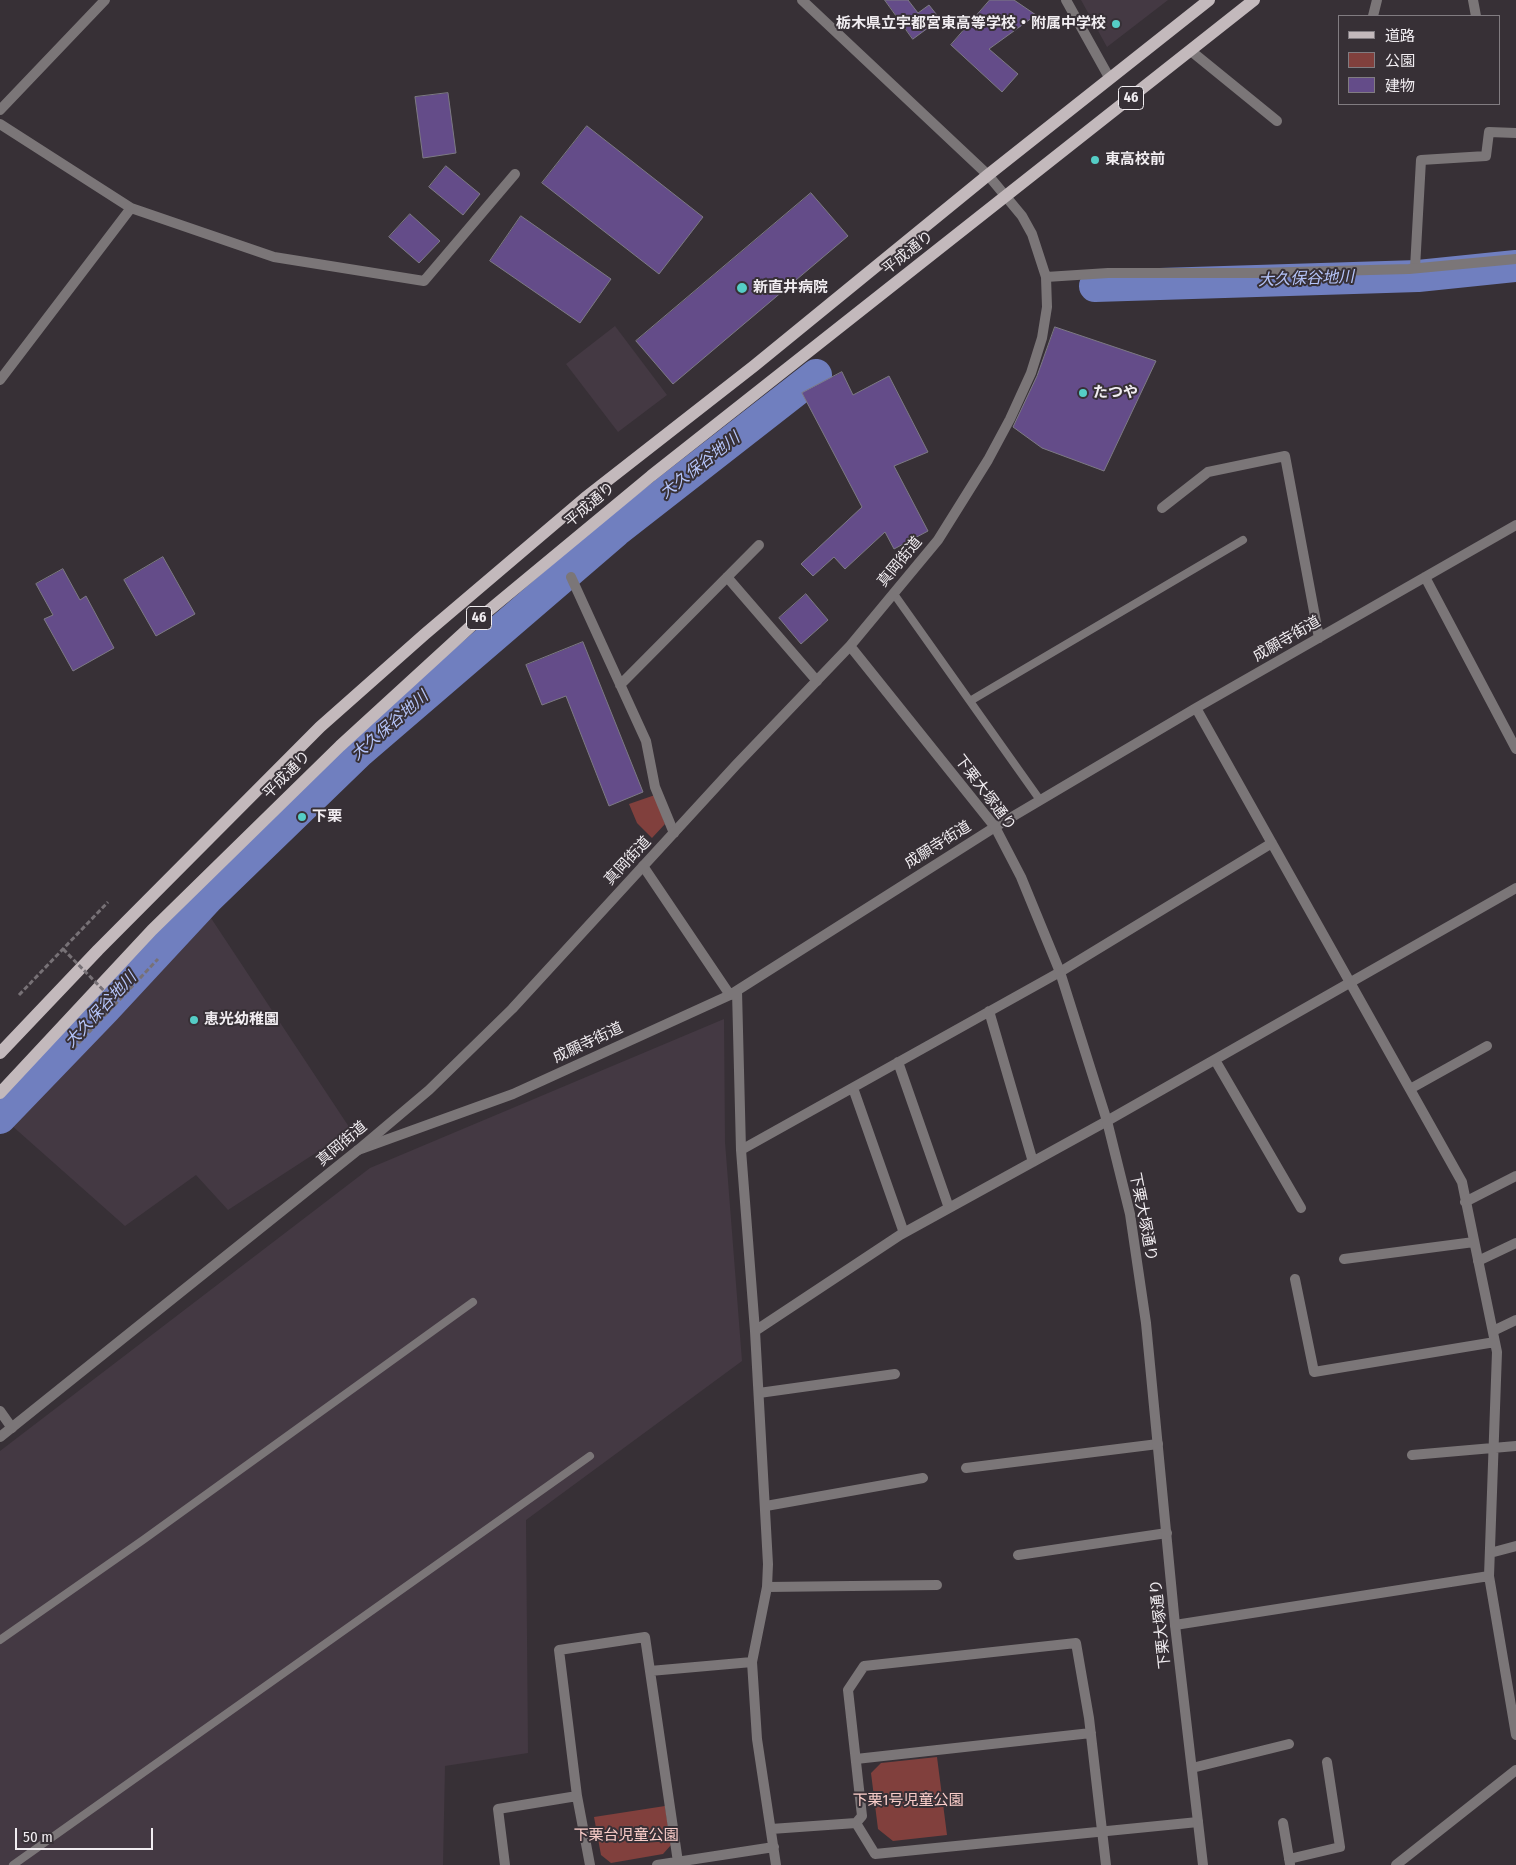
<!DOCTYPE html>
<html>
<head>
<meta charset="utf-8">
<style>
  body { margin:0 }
  #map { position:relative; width:1516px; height:1865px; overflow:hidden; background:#373036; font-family:"Fira Sans Condensed","Noto Sans JP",sans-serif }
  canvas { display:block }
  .legend { position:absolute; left:1338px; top:15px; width:162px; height:90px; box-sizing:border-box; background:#373036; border:1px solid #817c81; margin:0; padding:6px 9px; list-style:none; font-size:15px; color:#f1edf1 }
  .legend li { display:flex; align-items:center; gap:10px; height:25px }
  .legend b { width:25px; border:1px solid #817c81 }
  .scale { position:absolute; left:15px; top:1828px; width:138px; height:22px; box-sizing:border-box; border:2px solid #f1edf1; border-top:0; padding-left:6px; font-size:15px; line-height:18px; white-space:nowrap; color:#f1edf1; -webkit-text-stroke:4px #373036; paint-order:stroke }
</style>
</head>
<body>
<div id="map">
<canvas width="1516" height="1865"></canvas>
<ul class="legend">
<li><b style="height:6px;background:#c3b9bc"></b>道路</li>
<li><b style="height:14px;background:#81403d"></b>公園</li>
<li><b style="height:14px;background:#644c89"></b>建物</li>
</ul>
<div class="scale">50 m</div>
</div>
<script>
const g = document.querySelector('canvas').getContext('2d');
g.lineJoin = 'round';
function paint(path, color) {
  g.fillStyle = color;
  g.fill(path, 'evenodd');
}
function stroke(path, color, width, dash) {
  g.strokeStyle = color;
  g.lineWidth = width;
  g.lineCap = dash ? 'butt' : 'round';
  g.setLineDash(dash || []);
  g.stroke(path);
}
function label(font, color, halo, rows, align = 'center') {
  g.font = font + ' "Fira Sans Condensed","Noto Sans JP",sans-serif';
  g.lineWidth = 4;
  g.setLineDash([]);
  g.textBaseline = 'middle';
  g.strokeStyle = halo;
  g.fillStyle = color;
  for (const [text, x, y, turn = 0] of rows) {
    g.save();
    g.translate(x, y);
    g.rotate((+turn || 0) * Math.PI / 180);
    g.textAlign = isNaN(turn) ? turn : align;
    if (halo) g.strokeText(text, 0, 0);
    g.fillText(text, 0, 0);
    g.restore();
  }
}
paint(new Path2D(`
  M1081,0H1168L1107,47Z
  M615,326L667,395L618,432L566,364Z
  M209,915L351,1130L228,1210L196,1175L125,1226L10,1124Z
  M724,1019L725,1142L742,1361L526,1520L528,1753L445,1766L443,1865H0V1451L370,1168Z`), '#443943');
paint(new Path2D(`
  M655,795L665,824L652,838L637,823L629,804Z
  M937,1757L947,1835L893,1841L878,1829L871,1773L881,1763Z
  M665,1806L671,1845L663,1854L611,1863L601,1855L594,1817Z`), '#81403d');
stroke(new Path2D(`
  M1095,286L1418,276L1516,266
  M0,1118L105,1009L207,899L360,751L616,531L816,375`), '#707fbf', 32);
const building = new Path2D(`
  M885,0H908L918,13L929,5L940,19L913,39Z
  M990,0H1014L1036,15L989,49L1018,74L1002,92L951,45Z
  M448,93L456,153L423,158L415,97Z
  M587,126L703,217L659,274L542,183Z
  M446,166L480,194L463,215L429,187Z
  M811,193L848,236L673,384L636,341Z
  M410,214L440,241L419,263L389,237Z
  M521,216L611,279L580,323L490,261Z
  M1055,327L1156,361L1104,471L1042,448L1013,427L1037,376Z
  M842,372L853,395L889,376L928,452L894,466L928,531L894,549L885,532L845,569L834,557L813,576L801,564L862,507L802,393Z
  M163,557L195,614L156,636L124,580Z
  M63,569L80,600L86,596L114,648L73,671L44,619L53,615L36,584Z
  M806,594L828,620L801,644L779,618Z
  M583,642L643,792L609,806L566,696L542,705L526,665Z`);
paint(building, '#644c89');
stroke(building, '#7d7a84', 1);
stroke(new Path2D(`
  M19,995L108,902
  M73,1049L158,959`), '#777176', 3, [5, 2.5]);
stroke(new Path2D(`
  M894,594L1040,800
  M970,701L1243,540
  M0,1640L143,1540L473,1302
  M13,1865L590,1456`), '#7b7678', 8);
stroke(new Path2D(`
  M1066,0L1110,79
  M1473,0L1476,16
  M1373,16L1377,0
  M1191,51L1277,121
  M0,110L105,0
  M0,124L131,208L0,380
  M131,208L274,257L424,281L515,174
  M1415,268L1421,160L1486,156L1489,132L1516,133
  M1162,508L1208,472L1285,456L1319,638
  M571,577L646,741L655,787L674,833
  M727,577L817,681
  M1425,577L1516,749
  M620,685L759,545
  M1196,708L1462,1182L1497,1352L1489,1576L1516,1735
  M643,866L730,995
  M737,991L741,1150L755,1331L768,1564L767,1587L752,1662L757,1739L776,1865
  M989,1011L1033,1162
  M1215,1060L1301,1208
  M898,1062L949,1208
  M853,1088L904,1233
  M1410,1089L1487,1046
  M358,1150L513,1094L730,995L995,827L1196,708L1516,525
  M741,1150L1060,972L1272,843
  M1465,1202L1516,1176
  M1344,1259L1474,1242
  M1478,1261L1516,1243
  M1295,1279L1314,1372L1495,1342
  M755,1331L900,1235L1107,1121L1516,888
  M1493,1331L1516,1320
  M759,1393L895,1374
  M0,1411L12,1428
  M1412,1455L1516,1446
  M966,1468L1158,1444
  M766,1506L923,1478
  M1490,1553L1516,1546
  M1018,1555L1167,1533
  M767,1587L937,1585
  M1175,1625L1489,1576
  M650,1671L752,1662
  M856,1759L1091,1733
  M1192,1768L1289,1744
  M577,1796L590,1865
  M856,1823L862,1816L848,1690L864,1666L1076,1643L1089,1718L1106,1865
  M1283,1823L1290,1864
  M771,1829L856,1823L875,1854L1198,1822
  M1289,1859L1340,1847L1327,1762
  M505,1865L498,1809L577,1796L559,1650L645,1637L678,1862
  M657,1865L774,1847
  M1396,1865L1516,1770`), '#7b7678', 10);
stroke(new Path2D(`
  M1046,277L1108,273H1256L1409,269L1516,259
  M850,646L995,827L1021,877L1060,972L1107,1121L1130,1214L1146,1323L1175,1625L1203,1865
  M0,1437L358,1150L429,1090L512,1009L736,765L850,646L938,540L988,460L1010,419L1031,373L1042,338L1047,307L1046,277L1032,234L1022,216L988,175L802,0`), '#7b7678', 10);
stroke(new Path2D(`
  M0,1053L98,950L320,727L425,634L585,498L754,366L988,175L1209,0
  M0,1093L152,930L340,746L482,616L651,476L1254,0`), '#c3b9bc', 12);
stroke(new Path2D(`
  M63,949L116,1003`), '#777176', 3, [5, 2.5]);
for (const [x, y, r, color] of [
  [1116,24,5,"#55cdc6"],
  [1095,160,5,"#55cdc6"],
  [742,288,6,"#55cdc6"],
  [1083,393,5,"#55cdc6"],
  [302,817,5,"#55cdc6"],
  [194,1020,5,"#55cdc6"]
]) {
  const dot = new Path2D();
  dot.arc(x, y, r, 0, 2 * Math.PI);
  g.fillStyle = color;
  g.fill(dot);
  stroke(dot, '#373036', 2);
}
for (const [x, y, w] of [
  [1131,98,25],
  [479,618,25]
]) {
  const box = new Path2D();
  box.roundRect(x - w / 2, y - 11.5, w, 23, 4);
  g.fillStyle = '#373036';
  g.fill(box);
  stroke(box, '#f1edf1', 1);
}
label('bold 14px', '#f1edf1', null, [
  ["46",1131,98],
  ["46",479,618]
]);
label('bold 15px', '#f1edf1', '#373036', [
  ["栃木県立宇都宮東高等学校・附属中学校",1106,24,"right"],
  ["東高校前",1105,160],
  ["新直井病院",753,288],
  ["たつや",1093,393],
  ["下栗",312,817],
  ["恵光幼稚園",204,1020]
], 'left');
label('15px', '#f1edf1', '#373036', [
  ["平成通り",908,253,-38],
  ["平成通り",590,505,-40],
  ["真岡街道",900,562,-50],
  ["成願寺街道",1287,639,-30],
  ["平成通り",287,775,-45],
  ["下栗大塚通り",985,793,53],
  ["成願寺街道",938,845,-32],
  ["真岡街道",628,861,-47],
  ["成願寺街道",588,1043,-25],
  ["真岡街道",342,1144,-40],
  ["下栗大塚通り",1143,1217,79],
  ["下栗大塚通り",1161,1624,-96]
]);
label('15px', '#fbceca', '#373036', [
  ["下栗1号児童公園",908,1801],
  ["下栗台児童公園",626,1836]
]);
label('italic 16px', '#b5c4f9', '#373036', [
  ["大久保谷地川",1306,279,-2],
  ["大久保谷地川",700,466,-38],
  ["大久保谷地川",390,726,-41],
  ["大久保谷地川",101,1010,-47]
]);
</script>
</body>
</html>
